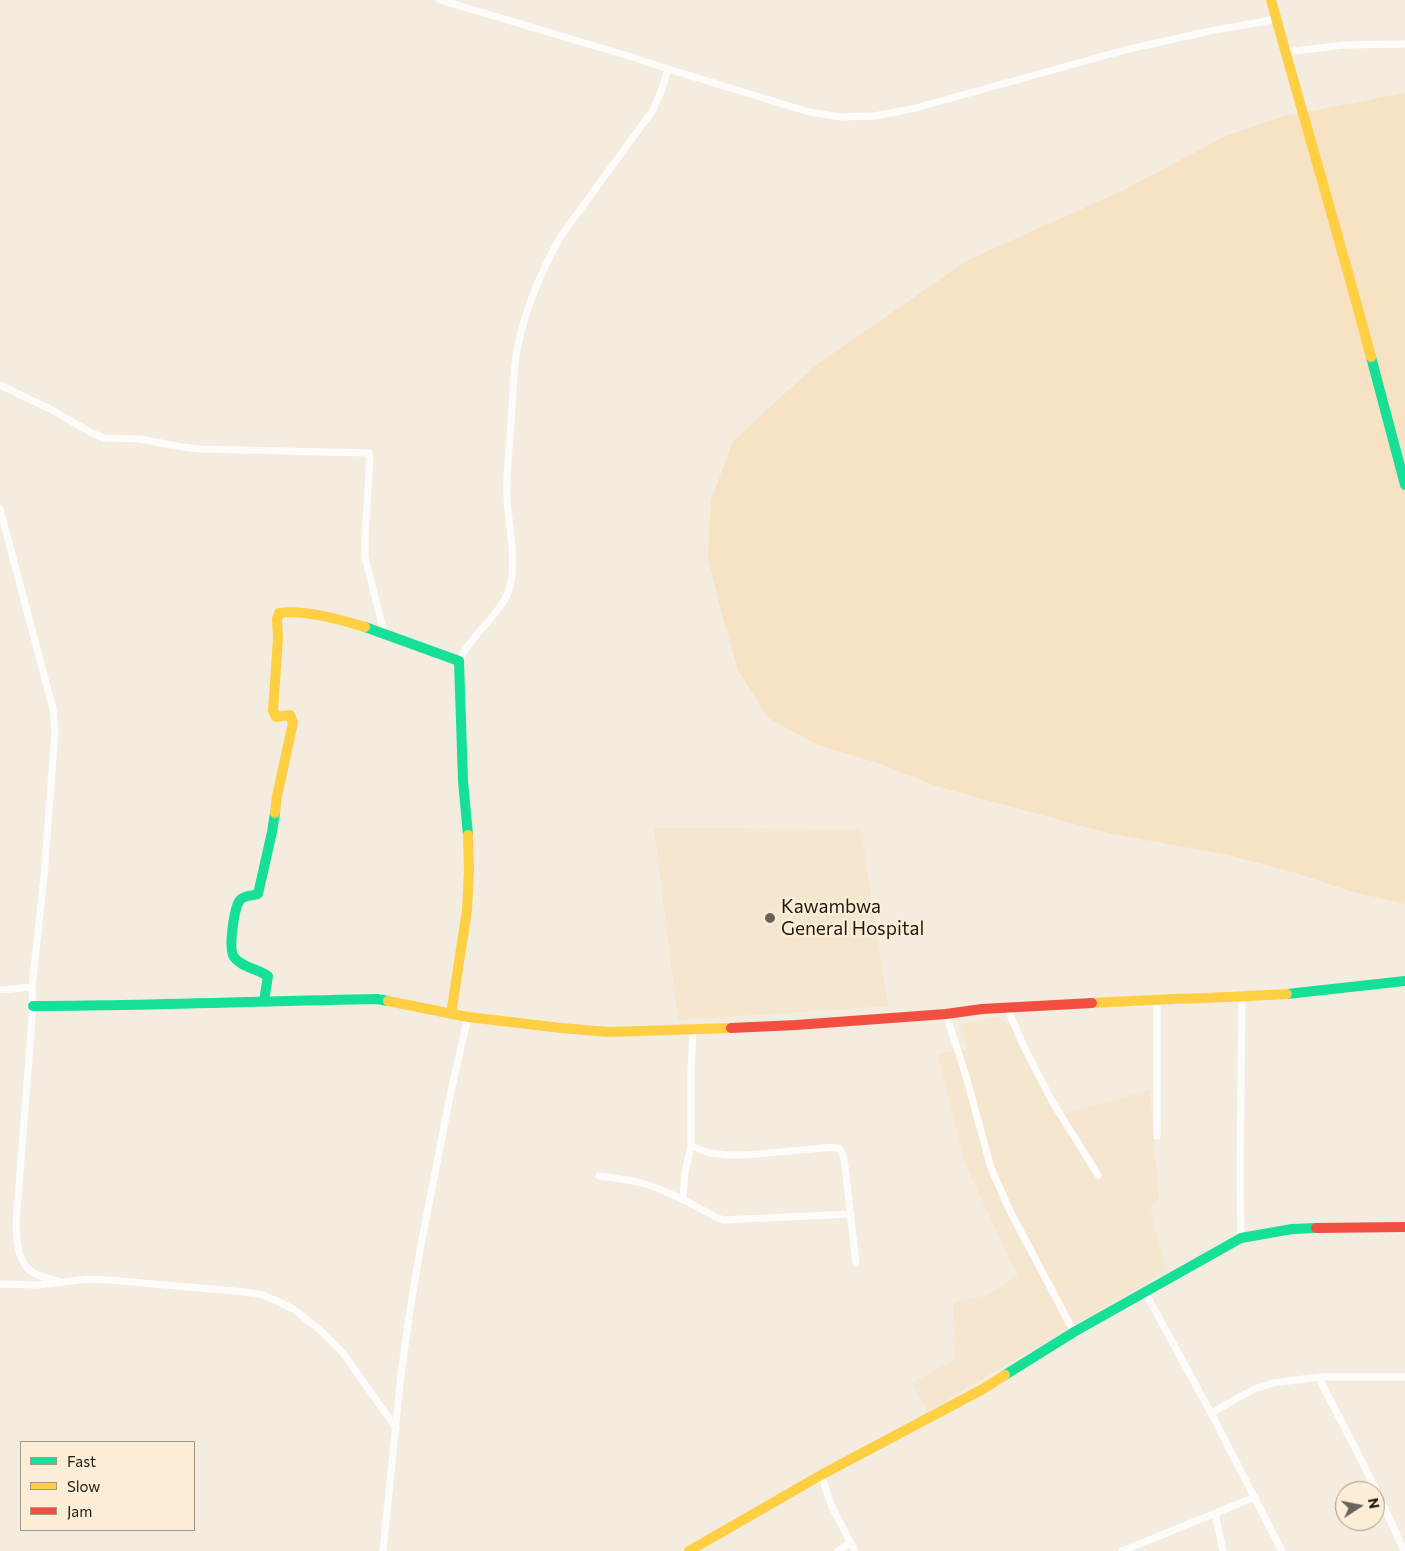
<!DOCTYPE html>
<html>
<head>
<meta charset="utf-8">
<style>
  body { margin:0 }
  #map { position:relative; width:1405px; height:1551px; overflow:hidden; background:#f4ecdf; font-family:Commissioner,sans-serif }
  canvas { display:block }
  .legend { position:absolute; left:20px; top:1441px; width:175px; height:90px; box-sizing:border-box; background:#fcedd7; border:1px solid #a49888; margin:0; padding:6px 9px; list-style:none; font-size:15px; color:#1f1911 }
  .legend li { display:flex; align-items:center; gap:10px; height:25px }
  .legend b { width:25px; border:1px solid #a49888 }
  .north { position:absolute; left:1335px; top:1481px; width:50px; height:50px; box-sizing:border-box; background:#fcedd7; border:1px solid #a49888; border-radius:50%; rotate:79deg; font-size:14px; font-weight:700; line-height:20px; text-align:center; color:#1f1911 }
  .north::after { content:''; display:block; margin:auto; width:18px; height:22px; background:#6a6359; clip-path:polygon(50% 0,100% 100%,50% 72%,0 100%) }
</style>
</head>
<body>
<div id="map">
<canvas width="1405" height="1551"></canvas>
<ul class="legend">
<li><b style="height:6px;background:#16e098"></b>Fast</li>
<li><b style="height:6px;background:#ffcf43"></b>Slow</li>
<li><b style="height:6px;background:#f24e42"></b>Jam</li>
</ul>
<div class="north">N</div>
</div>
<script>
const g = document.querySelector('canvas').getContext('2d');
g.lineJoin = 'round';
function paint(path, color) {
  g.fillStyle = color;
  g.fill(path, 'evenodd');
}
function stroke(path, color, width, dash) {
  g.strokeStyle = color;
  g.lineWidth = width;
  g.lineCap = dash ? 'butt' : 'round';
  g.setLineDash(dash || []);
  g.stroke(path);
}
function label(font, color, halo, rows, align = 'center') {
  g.font = font + ' Commissioner,sans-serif';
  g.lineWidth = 4.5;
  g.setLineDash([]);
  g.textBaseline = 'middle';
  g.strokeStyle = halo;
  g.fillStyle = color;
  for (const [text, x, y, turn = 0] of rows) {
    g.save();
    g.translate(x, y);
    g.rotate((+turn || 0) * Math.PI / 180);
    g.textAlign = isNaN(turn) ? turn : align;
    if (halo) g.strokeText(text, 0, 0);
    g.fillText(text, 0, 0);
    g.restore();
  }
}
paint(new Path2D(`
  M654,828L861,829L888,1006L678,1020Z
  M999,1017L1012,1027L1056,1116L1150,1090L1159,1200L1149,1208L1167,1271L928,1411L912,1383L955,1359L953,1303L987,1295L1018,1276L965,1164L937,1054L967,1049L961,1024Z`), '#f5e6d0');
paint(new Path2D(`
  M1405,93V904L1350,891L1296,873L1228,855L1108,833L939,787L881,764L818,745L768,718L738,670L721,611L708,557L711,500L733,442L774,403L819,363L968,260L1124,190L1226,136L1281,117Z`), '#f7e2c4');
stroke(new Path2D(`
  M440,0L622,54L668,69L809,112L841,117L874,116L912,109L1125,50L1210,31L1277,19
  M1285,52L1344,45L1405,44
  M0,385L50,409L92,433L104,438L140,439L182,447L199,449L369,453L370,459L365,537V557L384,633
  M0,509L53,709L55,732L44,877L32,987L33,1006L16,1224C17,1242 17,1264 35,1274C43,1278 54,1279 62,1282
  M459,661C470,635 505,611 510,586C517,557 508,525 507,496C506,470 510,445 511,420C513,399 513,377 516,356C523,314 540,273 561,236L653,110L662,89L668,69
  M0,990L32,987
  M1157,999V1136
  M1007,1008L1025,1049L1052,1101L1098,1175
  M946,1014L966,1076L991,1168L1010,1211L1074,1332
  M691,1146L710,1153L728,1155H747L833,1147L840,1149L844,1158L856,1263
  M599,1176C618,1179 636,1180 654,1187C676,1195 697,1207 718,1218L724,1220L851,1214
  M683,1199L685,1172L691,1146V1071L693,1030
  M1241,1238L1240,1176L1242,997
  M0,1284L38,1285L87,1279L109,1280L245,1292L263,1295L277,1301L293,1309L319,1329L343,1353L396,1428
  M1145,1292L1211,1413L1282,1551
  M1318,1377C1349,1435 1378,1491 1404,1551
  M1211,1413L1254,1389L1274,1383L1318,1377H1405
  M821,1475L832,1507L855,1551
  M1215,1513L1223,1551
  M383,1551L401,1374L410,1310L420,1250L451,1091L468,1017
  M838,1551L850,1543
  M1122,1551L1255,1497`), '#fdfcfa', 7);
stroke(new Path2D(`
  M1371,357L1405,485
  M365,627L459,661L463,781L468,835
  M1287,994L1405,981
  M264,1001L268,976C258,969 241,967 234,957C228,949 234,908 240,900C244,895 252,896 258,894L272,832L275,813
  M33,1006C148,1006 262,1001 377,999L388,1001
  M1005,1375L1074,1332L1241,1238L1292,1229L1316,1228`), '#16e098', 10);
stroke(new Path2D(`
  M1271,0C1304,119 1339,237 1371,357
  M275,813L277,796L293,723L290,715L276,717L273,711L278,638L277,619L279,613C304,609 341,620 365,627
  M388,1001L468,1017L561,1028L609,1032L731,1028
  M1092,1003C1157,999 1222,998 1287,994
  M451,1014L467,910L469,871L468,835
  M689,1551L821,1475L983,1389L1005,1375`), '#ffcf43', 10);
stroke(new Path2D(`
  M731,1028L796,1025L946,1014L982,1009L1092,1003
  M1316,1228L1405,1227`), '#f24e42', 10);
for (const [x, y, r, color] of [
  [770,918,6,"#6a6359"]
]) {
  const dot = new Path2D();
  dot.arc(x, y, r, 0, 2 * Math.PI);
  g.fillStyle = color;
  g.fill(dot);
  stroke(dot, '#fcedd7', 2);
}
label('19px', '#1f1911', '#fcedd7', [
  ["Kawambwa",781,907],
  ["General Hospital",781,929]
], 'left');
</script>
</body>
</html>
